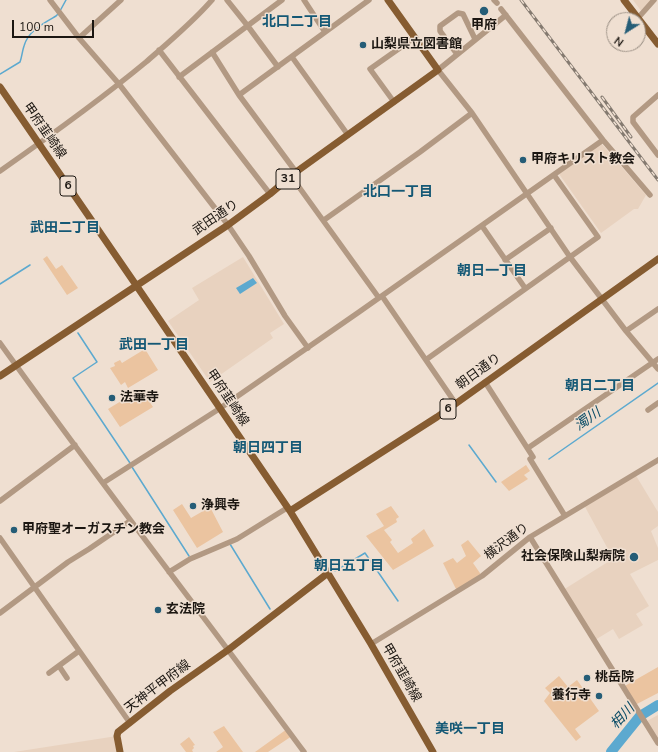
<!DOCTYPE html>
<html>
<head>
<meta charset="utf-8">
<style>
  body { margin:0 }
  #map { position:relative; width:658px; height:752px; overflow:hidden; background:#efdfd1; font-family:"Nunito Sans",sans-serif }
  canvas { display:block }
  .north { position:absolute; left:606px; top:12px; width:40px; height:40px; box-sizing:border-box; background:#efdfd1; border:1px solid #9a8f84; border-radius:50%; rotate:216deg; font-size:11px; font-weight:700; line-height:16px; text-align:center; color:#1b1611 }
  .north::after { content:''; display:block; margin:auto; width:14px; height:18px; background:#255d77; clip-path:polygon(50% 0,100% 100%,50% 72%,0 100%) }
  .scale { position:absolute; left:12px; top:20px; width:82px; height:18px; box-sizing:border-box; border:2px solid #1b1611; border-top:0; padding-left:5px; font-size:12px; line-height:14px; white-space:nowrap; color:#1b1611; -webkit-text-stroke:3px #efdfd1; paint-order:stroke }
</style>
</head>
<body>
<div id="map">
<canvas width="658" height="752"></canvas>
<div class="north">N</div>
<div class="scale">100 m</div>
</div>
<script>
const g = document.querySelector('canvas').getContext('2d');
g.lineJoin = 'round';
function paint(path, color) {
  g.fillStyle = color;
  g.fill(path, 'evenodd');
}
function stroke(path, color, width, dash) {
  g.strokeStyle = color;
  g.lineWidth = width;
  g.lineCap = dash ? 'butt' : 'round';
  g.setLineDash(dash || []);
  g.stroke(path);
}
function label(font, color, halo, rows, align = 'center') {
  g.font = font + ' "Nunito Sans","Noto Sans JP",sans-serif';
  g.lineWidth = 3;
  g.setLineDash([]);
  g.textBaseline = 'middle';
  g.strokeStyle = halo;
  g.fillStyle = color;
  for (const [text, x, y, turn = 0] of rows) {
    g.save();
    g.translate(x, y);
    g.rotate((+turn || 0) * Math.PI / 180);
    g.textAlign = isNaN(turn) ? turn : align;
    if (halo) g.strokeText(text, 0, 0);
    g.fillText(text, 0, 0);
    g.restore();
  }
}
paint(new Path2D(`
  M633,0H651L642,12Z
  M601,143L646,195L638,209H634L601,233L559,174Z
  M243,257L284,324L270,333L273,338L210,382L168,321L199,300L192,288Z
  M635,474L658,512V526L651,531L658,548V560L630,574L649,606L636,614L643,625L619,639L613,629L595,640L563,590L611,560L609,554V551L584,505Z
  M658,715V740L647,721Z
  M117,736L120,752H14Z`), '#e8d2bf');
paint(new Path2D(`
  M47,256L56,269L62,265L78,288L67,295L43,259Z
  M145,349L158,370L128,388L125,382L121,385L110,368L115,366L114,363L120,360L122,363Z
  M141,389L153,407L120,427L108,409Z
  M526,465L530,471L524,475L528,479L509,491L501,482Z
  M182,504L191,518L210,507L223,532L197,548L173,510Z
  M391,506L399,517L396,519L397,522L384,530L392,540L390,542L398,553L413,543L411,539L424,529L434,546L393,570L366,536L384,526L376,514Z
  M468,540L481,556L473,563L482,576L457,591L443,563L453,558L457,563L466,556L461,545Z
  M658,667V693L635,705L623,687Z
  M559,676L568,687L577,680L599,711L575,729L581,737L576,741L544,701L550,693L545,688Z
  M224,726L243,752H216L223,747L213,732Z
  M287,729L292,736L268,752H255Z
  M189,737L195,745L193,746L194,748L192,750L193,752H186L180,744Z`), '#ebc4a0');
paint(new Path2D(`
  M253,278L257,283L240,294L236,288Z`), '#5ca9cf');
stroke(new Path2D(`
  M60,11L66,0
  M0,74L20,62C22,57 22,52 24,46C28,31 44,23 56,16L58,14
  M0,284L30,265
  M78,333L97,362L73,378L130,463
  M469,445L496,482
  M549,459L658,383
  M132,467L189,556
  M230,544L270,609
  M335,571L365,553L398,601`), '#5ca9cf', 1.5);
stroke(new Path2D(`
  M611,752L640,716L658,705`), '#5ca9cf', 10);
stroke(new Path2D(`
  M50,0L79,38L119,84L228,225L249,256L285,316L308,348
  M227,0L247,25L278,67
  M304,0L325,32
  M494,0L497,3
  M501,9L603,140L650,195
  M506,15L438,70L472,113L570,257L626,331L658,369
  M638,18L654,0
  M79,38L121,0
  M159,50L270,194
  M212,52L239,95
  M457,54L440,31V26L458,13L463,14L475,39
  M292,57L348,135
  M179,77L282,0
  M658,95L633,117V122L658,155
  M394,102L370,69L414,38
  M0,171C50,136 99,101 146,62C169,42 192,23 212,0
  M296,172L239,95L369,0
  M291,176L379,298
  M324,220L420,152L472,113
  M482,226L525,288
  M505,260L551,228
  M382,296L456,404
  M626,331L658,309
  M0,343C99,481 203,615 304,752
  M427,359L598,237L554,175
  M485,382L533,457L530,459L565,516
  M648,410L658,403
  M528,448L658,359
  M103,483L219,409L359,312L603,140
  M0,501L75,445
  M530,537L658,743
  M0,538L130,723
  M169,572L190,559L237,539L287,508
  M0,613L68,562L89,549L130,521
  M371,644L482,576L530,537L658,460
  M59,666L67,678
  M49,673L79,651`), '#b29983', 5.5);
stroke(new Path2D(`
  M624,0L658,44
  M0,87L136,285L290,511L371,644L433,752
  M0,376L228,225L270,194L296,172L438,70L388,0
  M290,511L437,417L658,259
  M120,752L117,736L118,732L170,691L228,650L328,573`), '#865c31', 7);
const rail = new Path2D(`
  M521,0L658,180
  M602,97L631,137`);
stroke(rail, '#847a70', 3);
stroke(rail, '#efdfd1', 1.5, [4.5]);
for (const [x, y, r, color] of [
  [484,11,5,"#255d77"],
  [363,45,4,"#255d77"],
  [523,160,4,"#255d77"],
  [112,398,4,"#255d77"],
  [193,506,4,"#255d77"],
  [14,530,4,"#255d77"],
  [634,557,5,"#255d77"],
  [158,610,4,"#255d77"],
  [587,678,4,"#255d77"],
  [599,696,4,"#255d77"]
]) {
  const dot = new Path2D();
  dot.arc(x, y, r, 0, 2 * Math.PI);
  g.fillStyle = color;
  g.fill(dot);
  stroke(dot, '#efdfd1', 1.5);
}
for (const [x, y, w] of [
  [288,179,24],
  [68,186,16],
  [448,409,16]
]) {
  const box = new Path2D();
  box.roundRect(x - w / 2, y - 10, w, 20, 3);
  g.fillStyle = '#efdfd1';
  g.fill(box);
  stroke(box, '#1b1611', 1);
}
label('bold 12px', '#1b1611', null, [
  ["31",288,179],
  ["6",68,186],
  ["6",448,409]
]);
label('bold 13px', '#1b1611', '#efdfd1', [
  ["甲府",484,26,"center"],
  ["山梨県立図書館",371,45],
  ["甲府キリスト教会",531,160],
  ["法華寺",120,398],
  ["浄興寺",201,506],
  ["甲府聖オーガスチン教会",22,530],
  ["社会保険山梨病院",625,557,"right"],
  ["玄法院",166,610],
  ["桃岳院",595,678],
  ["養行寺",591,696,"right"]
], 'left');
label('13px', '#1b1611', '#efdfd1', [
  ["甲府韮崎線",44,131,55],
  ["武田通り",216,218,-34],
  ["朝日通り",479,372,-36],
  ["甲府韮崎線",227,398,56],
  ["横沢通り",507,542,-37],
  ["甲府韮崎線",401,673,60],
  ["天神平甲府線",158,687,-37]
]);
label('bold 14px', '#145875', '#efdfd1', [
  ["北口二丁目",297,23],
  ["北口一丁目",398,193],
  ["武田二丁目",65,229],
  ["朝日一丁目",492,272],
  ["武田一丁目",154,346],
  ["朝日二丁目",600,387],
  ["朝日四丁目",268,449],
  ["朝日五丁目",349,567],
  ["美咲一丁目",470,730]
]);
label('italic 14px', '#0a4c66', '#efdfd1', [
  ["濁川",588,420,-35],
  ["相川",623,717,-47]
]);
</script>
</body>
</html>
